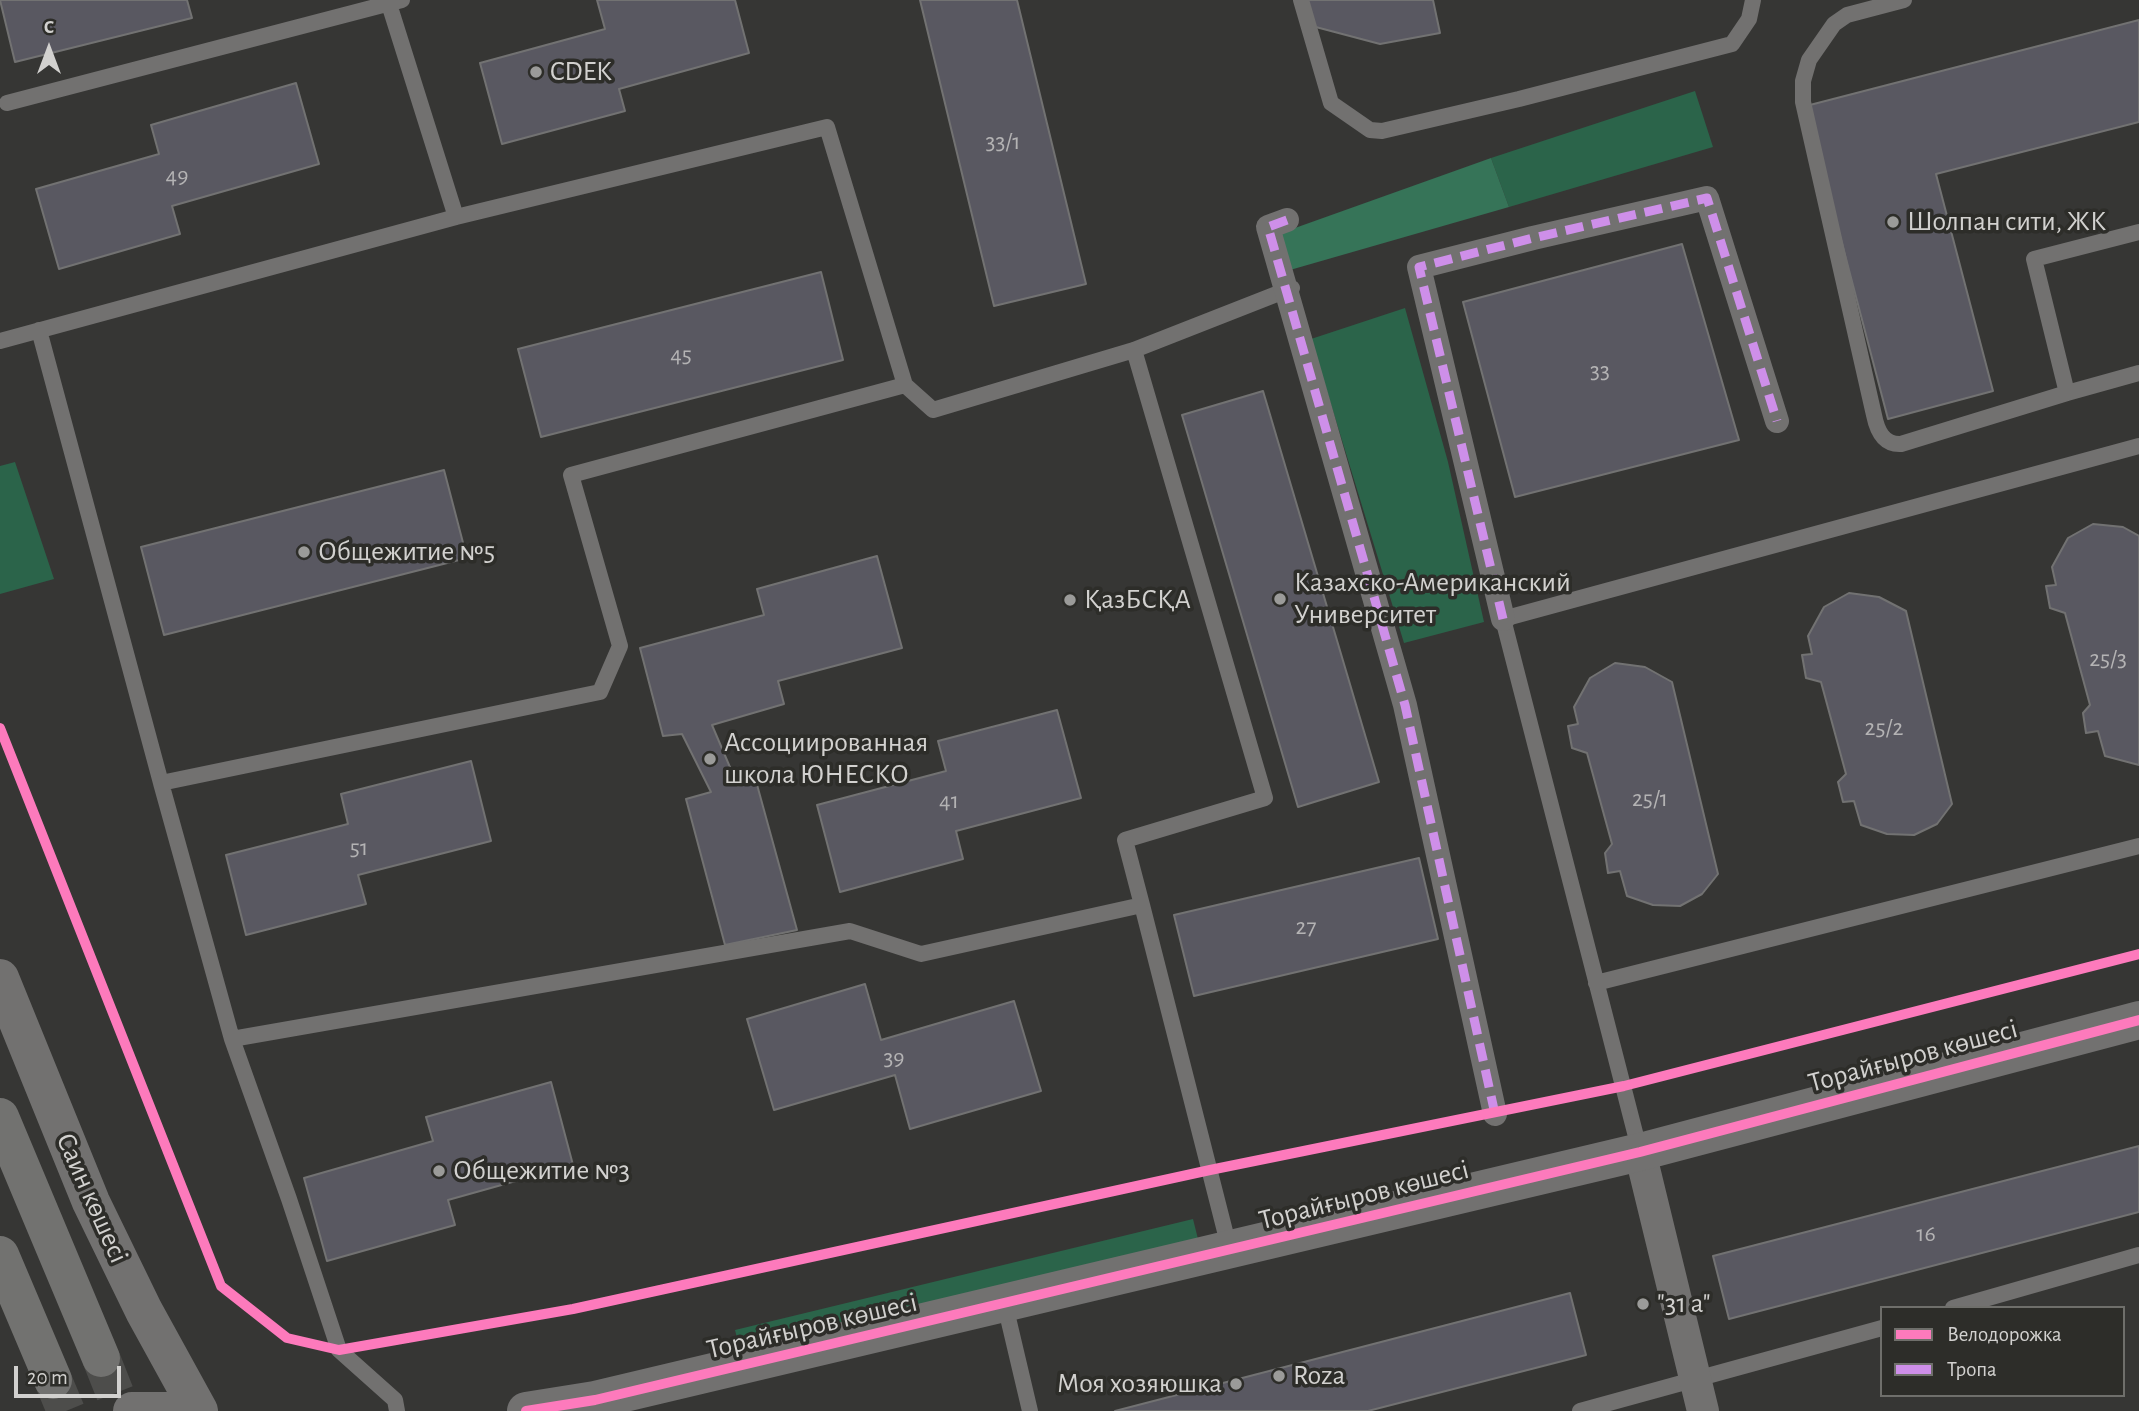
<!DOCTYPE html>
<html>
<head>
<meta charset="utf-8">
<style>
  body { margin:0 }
  #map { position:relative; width:2139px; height:1411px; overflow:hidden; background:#363634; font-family:"Alegreya Sans",sans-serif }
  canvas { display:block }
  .legend { position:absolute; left:1880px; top:1306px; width:245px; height:91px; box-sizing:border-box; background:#2d2d29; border:2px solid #6f6f6b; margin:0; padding:9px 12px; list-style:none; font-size:21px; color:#d2d1cf }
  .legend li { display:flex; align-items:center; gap:14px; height:35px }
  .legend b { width:35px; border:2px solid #6f6f6b }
  .north { position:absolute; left:14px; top:14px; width:70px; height:70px; -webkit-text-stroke:5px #2d2d29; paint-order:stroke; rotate:0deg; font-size:19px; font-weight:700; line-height:28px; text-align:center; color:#d2d1cf }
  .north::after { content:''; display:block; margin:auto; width:24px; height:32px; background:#d2d1cf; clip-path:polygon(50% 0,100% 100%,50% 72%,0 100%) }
  .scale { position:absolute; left:14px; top:1366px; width:107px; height:32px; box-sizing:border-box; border:4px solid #d2d1cf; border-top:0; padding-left:9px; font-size:21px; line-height:24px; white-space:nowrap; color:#d2d1cf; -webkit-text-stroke:5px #2d2d29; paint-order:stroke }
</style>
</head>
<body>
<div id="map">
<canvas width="2139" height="1411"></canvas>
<ul class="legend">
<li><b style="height:9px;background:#fd7abc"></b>Велодорожка</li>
<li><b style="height:9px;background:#ce8fe9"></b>Тропа</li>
</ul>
<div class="north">С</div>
<div class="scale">20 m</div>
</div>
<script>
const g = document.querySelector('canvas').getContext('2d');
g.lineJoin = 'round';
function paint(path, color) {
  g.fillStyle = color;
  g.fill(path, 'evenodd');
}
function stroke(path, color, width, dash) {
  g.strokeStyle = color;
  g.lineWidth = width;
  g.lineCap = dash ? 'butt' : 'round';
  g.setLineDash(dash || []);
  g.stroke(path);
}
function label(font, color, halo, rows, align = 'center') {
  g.font = font + ' "Alegreya Sans",sans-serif';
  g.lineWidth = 7;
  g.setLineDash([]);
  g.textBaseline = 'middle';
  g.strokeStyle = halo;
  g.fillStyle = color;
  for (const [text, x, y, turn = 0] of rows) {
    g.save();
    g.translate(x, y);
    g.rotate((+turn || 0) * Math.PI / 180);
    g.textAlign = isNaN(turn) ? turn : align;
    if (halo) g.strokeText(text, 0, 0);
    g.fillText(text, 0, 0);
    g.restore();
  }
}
paint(new Path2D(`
  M1695,91L1713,147L1509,207L1491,158Z
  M1405,308L1448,462L1484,622L1404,643L1311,339Z
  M15,462L54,579L0,594V466Z
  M1193,1219L1199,1243L739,1346L735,1330Z`), '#2b644a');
paint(new Path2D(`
  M1491,158L1509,207L1290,270L1281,233Z`), '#367458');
const building = new Path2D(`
  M0,0H187L192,18L15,62Z
  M597,0H735L749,53L619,89L625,111L502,144L480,63L605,29Z
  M920,0H1017L1086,284L994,306Z
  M1306,0H1433L1440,33L1380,44L1312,26Z
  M2139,20V122L1936,174L1993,391L1888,419L1806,106Z
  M296,83L319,164L172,206L180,234L59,269L36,189L159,154L151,125Z
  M1682,244L1739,440L1515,497L1463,302Z
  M821,272L843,360L541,437L518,349Z
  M1263,391L1379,782L1298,807L1182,415Z
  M444,470L467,558L164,635L141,547Z
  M2093,524L2123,527L2139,536V765L2105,756L2098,731L2086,733L2083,713L2090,705L2065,613L2050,608L2046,586L2056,585L2052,567L2068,538Z
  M877,556L902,648L778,681L784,704L712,725L738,786L756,781L797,930L725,945L686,799L711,792L682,734L663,736L640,648L764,615L757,589Z
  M1849,593L1879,597L1906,611L1952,804L1937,824L1914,835L1887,834L1861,825L1854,801L1843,802L1838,782L1846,774L1821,682L1806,678L1802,655L1812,654L1808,636L1824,607Z
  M1615,663L1645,667L1672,682L1718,874L1702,894L1680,906L1653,905L1627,896L1620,871L1608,873L1605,853L1612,844L1587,753L1572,748L1568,726L1578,724L1574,707L1590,678Z
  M1057,710L1081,798L956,831L963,859L840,892L817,805L946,771L938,741Z
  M471,761L491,841L358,875L366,904L246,935L226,855L348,824L341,794Z
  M1419,858L1438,939L1194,996L1174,915Z
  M865,984L881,1040L1014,1001L1041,1091L910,1129L895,1075L774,1110L747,1019Z
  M551,1082L573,1165L448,1200L455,1225L327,1261L304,1178L433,1141L426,1117Z
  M2139,1146V1212L1729,1319L1713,1256Z
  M1570,1293L1586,1355L1368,1411H1115Z`);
paint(building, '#595861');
stroke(building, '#727272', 2);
stroke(new Path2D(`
  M101,1358L122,1411
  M53,1380L66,1411`), '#4d4d4b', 38, [38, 19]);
stroke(new Path2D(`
  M1301,0L1331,103L1370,130L1382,131L1519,99L1732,44L1749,19L1753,0
  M1904,0L1847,15L1834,24L1809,60L1803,81V102L1874,415C1877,430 1883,445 1901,444L2067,393L2139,373
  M389,4L456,217
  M7,103L402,0
  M39,330L161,783
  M0,341L456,217L827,127L905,385L571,475L620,646L600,692L161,783L232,1039L850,931L921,954L1142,905L1230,1251
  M1134,350L1265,798L1125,840L1142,905
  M905,385L933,410L1134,350L1292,288
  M2067,393L2034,259L2139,232
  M1596,983L2139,846
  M232,1039L289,1199L339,1350L395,1400L397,1411
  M1640,1152L1503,619L2139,446
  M1005,1305L1030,1411
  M1953,1308L2139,1255
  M1580,1411L1882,1328`), '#727170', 16);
stroke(new Path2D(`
  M1287,220L1268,227L1405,705L1495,1114
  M1503,619L1419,267L1533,238L1707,198L1777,421`), '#727170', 24);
stroke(new Path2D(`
  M1640,1152L1703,1411`), '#727170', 32);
stroke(new Path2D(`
  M0,978L91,1202L144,1311L199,1411
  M132,1411H171
  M526,1411L595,1400L1640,1152L2139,1020`), '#727170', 38);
stroke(new Path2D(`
  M0,1117L101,1358
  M0,1255L53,1380`), '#727270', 38);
stroke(new Path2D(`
  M1287,220L1268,227L1405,705L1495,1114
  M1503,619L1419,267L1533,238L1707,198L1777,421`), '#ce8fe9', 9, [18, 9]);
stroke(new Path2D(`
  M0,728L221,1286L287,1338L339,1350L573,1309L1210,1170L1624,1086L2139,954
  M526,1411L595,1400L1640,1152L2139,1020`), '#fd7abc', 10);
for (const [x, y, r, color] of [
  [536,72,7,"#9b9b99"],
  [1893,222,7,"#9b9b99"],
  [304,552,7,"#9b9b99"],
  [1280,599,7,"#9b9b99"],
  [1070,600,7,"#9b9b99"],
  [710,759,7,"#9b9b99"],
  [439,1171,7,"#9b9b99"],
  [1643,1304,7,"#9b9b99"],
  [1279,1376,7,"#9b9b99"],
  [1236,1384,7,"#9b9b99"]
]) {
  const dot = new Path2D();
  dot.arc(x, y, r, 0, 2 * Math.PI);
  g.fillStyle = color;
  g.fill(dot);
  stroke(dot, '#2d2d29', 2.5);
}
label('24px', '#b4b3b4', null, [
  ["33/1",1003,142],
  ["49",177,176],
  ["45",681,355],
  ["33",1600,371],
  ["25/3",2108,659],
  ["25/2",1884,728],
  ["25/1",1650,799],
  ["41",949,801],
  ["51",359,848],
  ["27",1306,927],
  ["39",894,1058],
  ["16",1926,1234]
]);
label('28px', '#d2d1cf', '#2d2d29', [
  ["CDEK",550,72],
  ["Шолпан сити, ЖК",1907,222],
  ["Общежитие №5",318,552],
  ["Казахско-Американский",1294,583],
  ["Университет",1294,615],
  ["ҚазБСҚА",1084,600],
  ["Ассоциированная",724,743],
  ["школа ЮНЕСКО",724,775],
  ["Общежитие №3",453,1171],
  ["\"31 а\"",1657,1304],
  ["Roza",1293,1376],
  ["Моя хозяюшка",1222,1384,"right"]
], 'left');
label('28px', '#d2d1cf', '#2d2d29', [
  ["Торайғыров көшесі",1913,1056,-15],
  ["Торайғыров көшесі",1364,1195,-14],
  ["Саин көшесі",92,1198,66],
  ["Торайғыров көшесі",812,1326,-13]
]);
</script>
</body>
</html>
